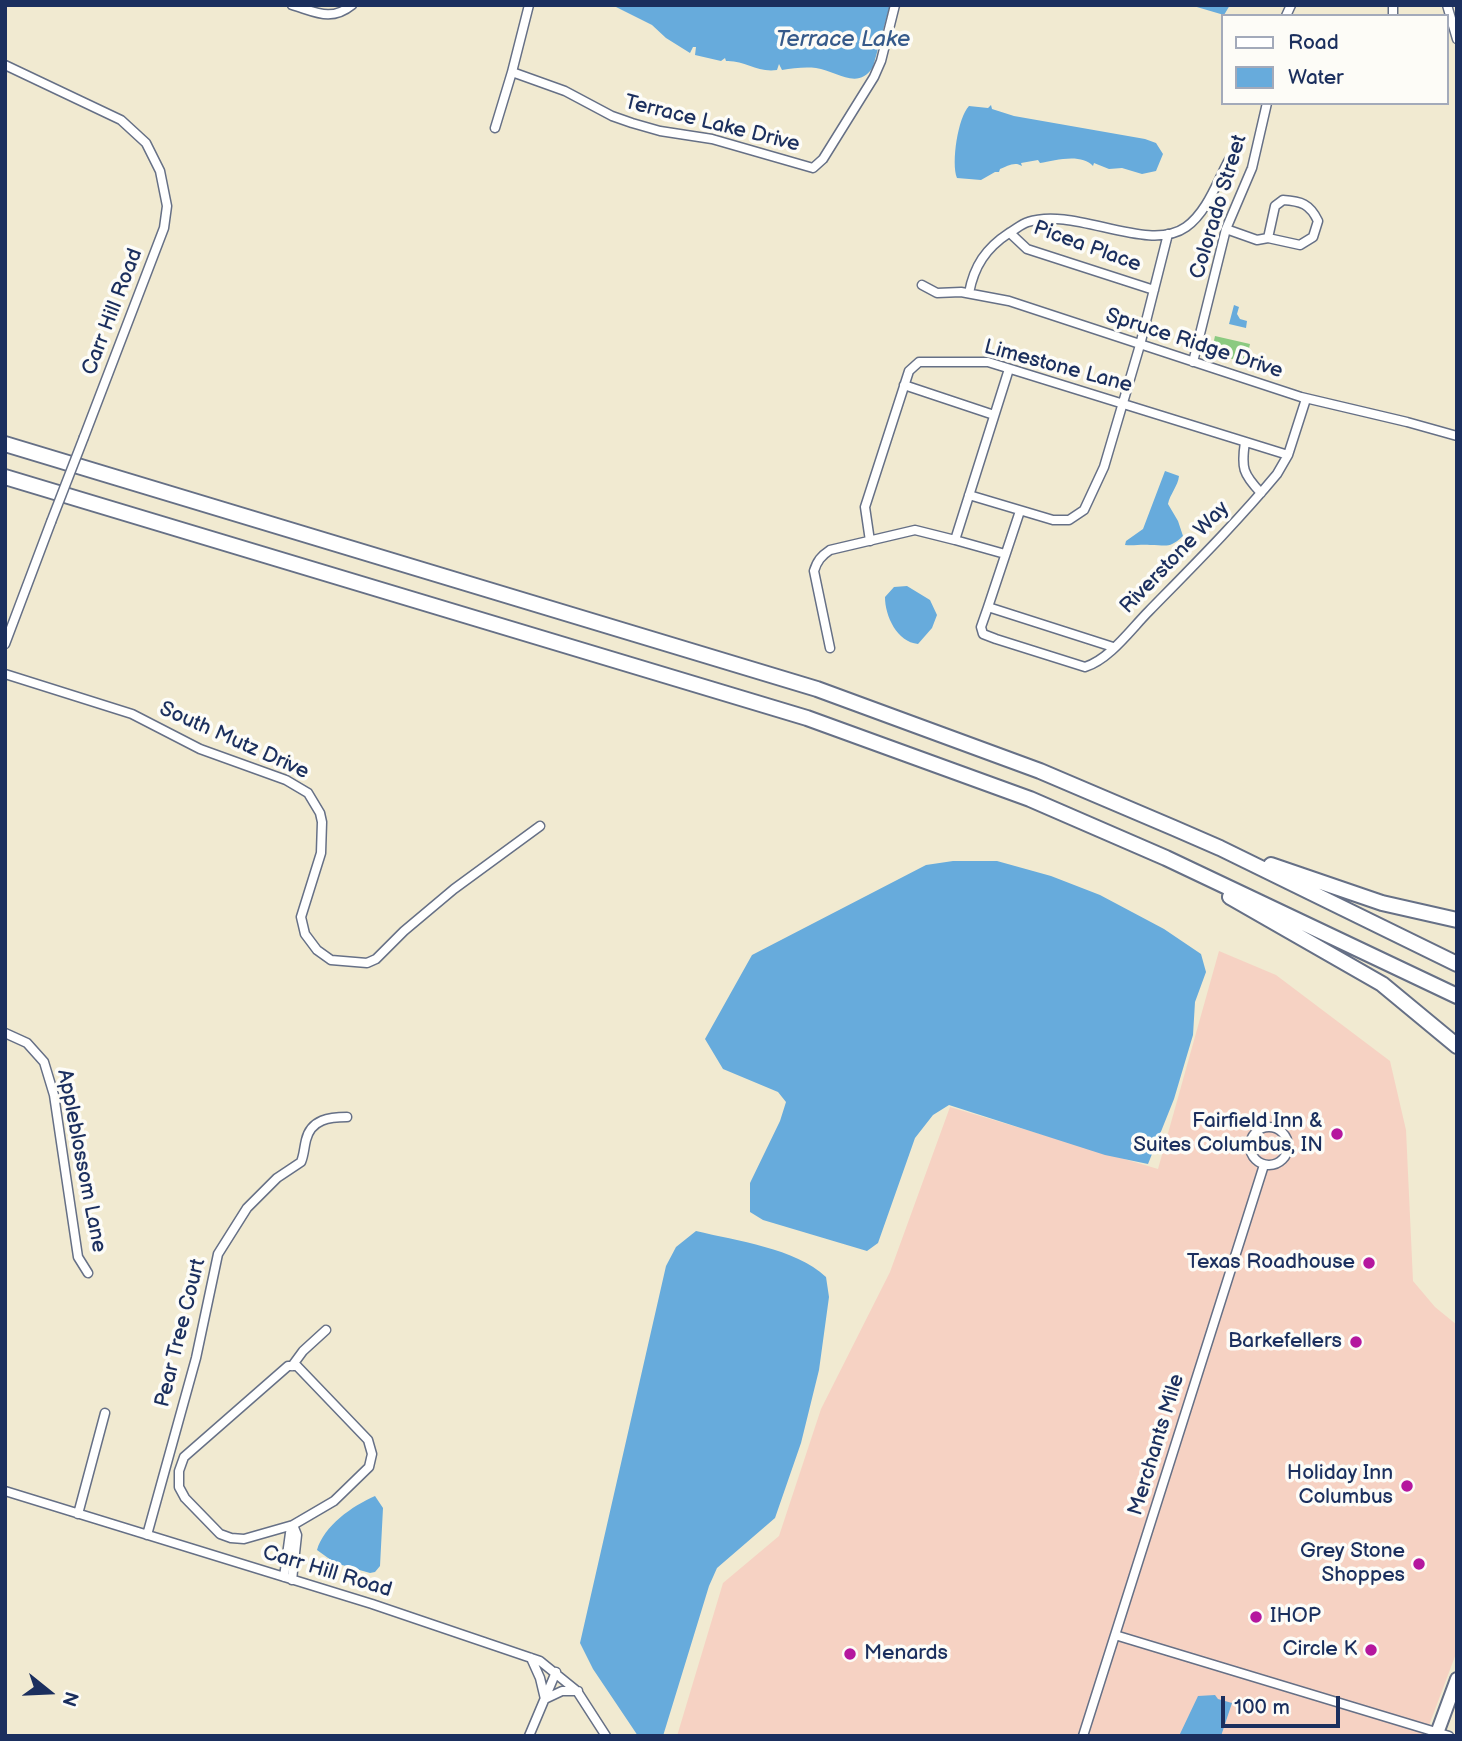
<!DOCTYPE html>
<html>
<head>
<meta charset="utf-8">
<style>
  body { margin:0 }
  #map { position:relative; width:1462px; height:1741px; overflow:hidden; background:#f1ead1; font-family:"Balsamiq Sans",sans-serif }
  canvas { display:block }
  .frame { position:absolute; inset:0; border:7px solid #1b2f5e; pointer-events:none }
  .legend { position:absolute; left:1221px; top:14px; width:228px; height:91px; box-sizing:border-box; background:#fdfcf7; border:2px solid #a3aaba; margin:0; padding:9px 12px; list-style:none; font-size:21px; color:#1b2f5e }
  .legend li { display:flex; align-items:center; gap:14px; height:35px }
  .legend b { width:35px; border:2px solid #a3aaba }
  .north { position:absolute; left:14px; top:1657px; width:70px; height:70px; -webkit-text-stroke:5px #fdfcf7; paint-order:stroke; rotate:108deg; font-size:19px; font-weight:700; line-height:28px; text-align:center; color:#1b2f5e }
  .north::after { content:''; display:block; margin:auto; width:24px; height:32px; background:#1b2f5e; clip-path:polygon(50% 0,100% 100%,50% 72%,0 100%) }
  .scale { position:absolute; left:1221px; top:1696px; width:119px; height:32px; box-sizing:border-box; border:4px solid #1b2f5e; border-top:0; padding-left:9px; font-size:21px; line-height:24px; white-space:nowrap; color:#1b2f5e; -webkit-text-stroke:5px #fdfcf7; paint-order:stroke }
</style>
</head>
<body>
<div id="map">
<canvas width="1462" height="1741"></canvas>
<div class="frame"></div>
<ul class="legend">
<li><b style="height:9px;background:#fff"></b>Road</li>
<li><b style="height:19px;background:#67abdc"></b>Water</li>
</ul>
<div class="north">N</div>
<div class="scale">100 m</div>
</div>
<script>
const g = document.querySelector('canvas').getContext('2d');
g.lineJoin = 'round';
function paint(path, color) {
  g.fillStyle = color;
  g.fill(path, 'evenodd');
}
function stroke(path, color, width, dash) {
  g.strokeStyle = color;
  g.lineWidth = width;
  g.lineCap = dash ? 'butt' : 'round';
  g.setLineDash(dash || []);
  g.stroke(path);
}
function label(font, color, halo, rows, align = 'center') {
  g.font = font + ' "Balsamiq Sans",sans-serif';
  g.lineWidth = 7;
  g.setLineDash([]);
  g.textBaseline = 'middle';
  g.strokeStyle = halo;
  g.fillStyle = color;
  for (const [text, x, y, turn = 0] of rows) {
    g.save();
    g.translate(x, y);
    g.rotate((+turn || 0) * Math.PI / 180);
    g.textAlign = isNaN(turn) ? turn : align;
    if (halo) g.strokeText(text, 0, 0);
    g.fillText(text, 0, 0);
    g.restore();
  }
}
paint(new Path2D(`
  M1219,951L1276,975L1390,1061L1406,1130L1413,1281L1435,1307L1457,1325V1651L1425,1736H677L723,1583L779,1536L821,1409L890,1272L950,1107L1158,1169Z`), '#f6d2c3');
paint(new Path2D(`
  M1215,336L1250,344L1246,362L1211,354Z`), '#8bca80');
paint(new Path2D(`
  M612,5H890L873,67C858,91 837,71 816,68C805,67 793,68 782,70L779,64L777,70C757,73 745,60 726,61L725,58L721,61L695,55L696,47H693L690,53L666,38L652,25Z
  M1190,5H1230L1224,15Z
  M991,105L992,109L1014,116L1145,139L1156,143L1163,154L1156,171L1142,174L1122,168L1109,169L1094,163L1093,166C1082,153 1055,160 1040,163L1038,160L1021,163L1022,166C1015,161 1007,166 1000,169L999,172H995L981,180L957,178C951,163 958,117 969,106L988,108Z
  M1234,305L1239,307L1237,314L1240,319L1247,321L1246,328L1229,324Z
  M1165,471L1179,476C1178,486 1170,494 1168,504L1178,521L1183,536C1169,549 1167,545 1150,545C1141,544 1134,546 1125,545L1126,541L1143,529Z
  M907,586L930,600L937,615L932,628L918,644C897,642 885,616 885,597L894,587Z
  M953,861H997L1051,876L1100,895L1164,929L1201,954L1206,972L1195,1002L1193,1035L1174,1099L1148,1164L1105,1155L949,1105L933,1115L915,1138L878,1243L867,1251L763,1220L750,1212V1183L780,1121L786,1102L778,1092L723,1069L705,1039L752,955L926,865Z
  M696,1231C737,1241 795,1248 826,1277L829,1297L819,1370L801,1443L775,1518L717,1568L709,1586L663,1736H638L593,1669L580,1643L666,1266L676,1247Z
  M375,1496L383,1508L380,1566L375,1572L370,1573L335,1563L317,1550C324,1526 352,1506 375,1496Z
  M1215,1695L1218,1699L1232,1703L1221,1736H1179L1198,1696Z`), '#67abdc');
const minor = new Path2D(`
  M292,5C316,12 331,22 352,5
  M529,5L512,72L565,91L612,116L632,123L660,131L712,139L813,168L823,159L874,77L881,61L895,5
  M1447,5L1457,39
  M1286,16L1291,5
  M1393,16V5
  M5,65L121,120L146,143L160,171L167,206L164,228L84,437
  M495,128L512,72
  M1226,229L1257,240L1268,238L1300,245L1313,237L1318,221C1310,204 1301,201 1283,200L1275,206L1268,238
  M1010,233L1027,249L1154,290
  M922,285L937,293L961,292L1009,301L1301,397L1407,422L1457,436
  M969,293C974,266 986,248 1009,233C1015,230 1021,224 1028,222C1074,206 1148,254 1186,227C1207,212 1217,182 1229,160
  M1193,362L1226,229L1252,168L1267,103
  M904,385L994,415
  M1245,442C1241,468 1243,474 1261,493
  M969,495L1053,520H1069L1084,510L1104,467L1140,345L1168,234
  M870,541L865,507L909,371L919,362H988L1288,455
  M1005,554L955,540L1009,369
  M988,607L1020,511
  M5,644L51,522
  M1113,647L988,607L981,627L983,634L996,639L1085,667C1110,659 1131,629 1149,611C1193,566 1237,522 1277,474L1288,455L1306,399
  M830,648L814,571C817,561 821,556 830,550L915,530L955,540
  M5,674L132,714L200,749L286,780L308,793L320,813L322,822L321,853L301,917L305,934L317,950L331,960L367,963L376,959L404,931L454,889L540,826
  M5,1033L27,1043L44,1062L54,1095L78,1257L88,1273
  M1250 1146a19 19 0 1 1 38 0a19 19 0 1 1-38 0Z
  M292,1366L303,1351L326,1330
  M5,1491L372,1604L540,1661L577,1691L606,1736
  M78,1514L105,1413
  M147,1535L196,1358L218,1254L247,1208L277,1178L301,1162C304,1155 304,1148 306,1140C311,1119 330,1117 347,1117
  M284,1577L290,1533L293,1525L334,1501L369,1467L372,1454L368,1440L297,1366H288L184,1457L179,1471V1487L185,1498L220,1534L231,1538L244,1539L293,1525
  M292,1580L297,1535L293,1525
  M1115,1635L1449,1736
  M531,1658L540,1678L545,1699L562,1691H578
  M529,1736L556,1672
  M1083,1736L1264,1165`);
const trunk = new Path2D(`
  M1436,1736L1457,1679`);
const motorway = new Path2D(`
  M5,444L817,689L1040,771L1174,828L1220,848L1457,964
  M5,477L807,718L1030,799L1166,858L1457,996
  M1271,865L1382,903L1457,920
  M1230,897L1382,984L1457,1046`);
stroke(minor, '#667086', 11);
stroke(trunk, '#667086', 16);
stroke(motorway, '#667086', 18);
stroke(minor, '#fff', 8);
stroke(trunk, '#fff', 12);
stroke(motorway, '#fff', 14);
const minorBridge = new Path2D(`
  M51,522L84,437`);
stroke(minorBridge, '#667086', 11, []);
stroke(minorBridge, '#fff', 8);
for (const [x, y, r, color] of [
  [1337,1134,7,"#b5179e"],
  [1369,1263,7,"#b5179e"],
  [1356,1342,7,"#b5179e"],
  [1407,1486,7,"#b5179e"],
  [1419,1564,7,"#b5179e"],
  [1256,1617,7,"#b5179e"],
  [1371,1650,7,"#b5179e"],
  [850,1654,7,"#b5179e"]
]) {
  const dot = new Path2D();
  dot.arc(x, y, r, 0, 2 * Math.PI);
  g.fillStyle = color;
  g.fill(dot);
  stroke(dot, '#fdfcf7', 2.5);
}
label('21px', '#1b2f5e', '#fdfcf7', [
  ["Terrace Lake Drive",712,124,14],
  ["Colorado Street",1219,207,-73],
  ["Picea Place",1087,247,20],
  ["Carr Hill Road",113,312,-69],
  ["Spruce Ridge Drive",1194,344,18],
  ["Limestone Lane",1058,367,15],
  ["Riverstone Way",1175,558,-46],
  ["South Mutz Drive",234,741,24],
  ["Appleblossom Lane",81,1161,79],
  ["Pear Tree Court",181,1333,-76],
  ["Merchants Mile",1157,1445,-73],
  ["Carr Hill Road",327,1572,17]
]);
label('21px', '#1b2f5e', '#fdfcf7', [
  ["Fairfield Inn &",1323,1122],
  ["Suites Columbus, IN",1323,1146],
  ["Texas Roadhouse",1355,1263],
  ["Barkefellers",1342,1342],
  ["Holiday Inn",1393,1474],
  ["Columbus",1393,1498],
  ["Grey Stone",1405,1552],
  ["Shoppes",1405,1576],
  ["IHOP",1270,1617,"left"],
  ["Circle K",1357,1650],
  ["Menards",864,1654,"left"]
], 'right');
label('italic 23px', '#365a8a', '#fdfcf7', [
  ["Terrace Lake",843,40]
]);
</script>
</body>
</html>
